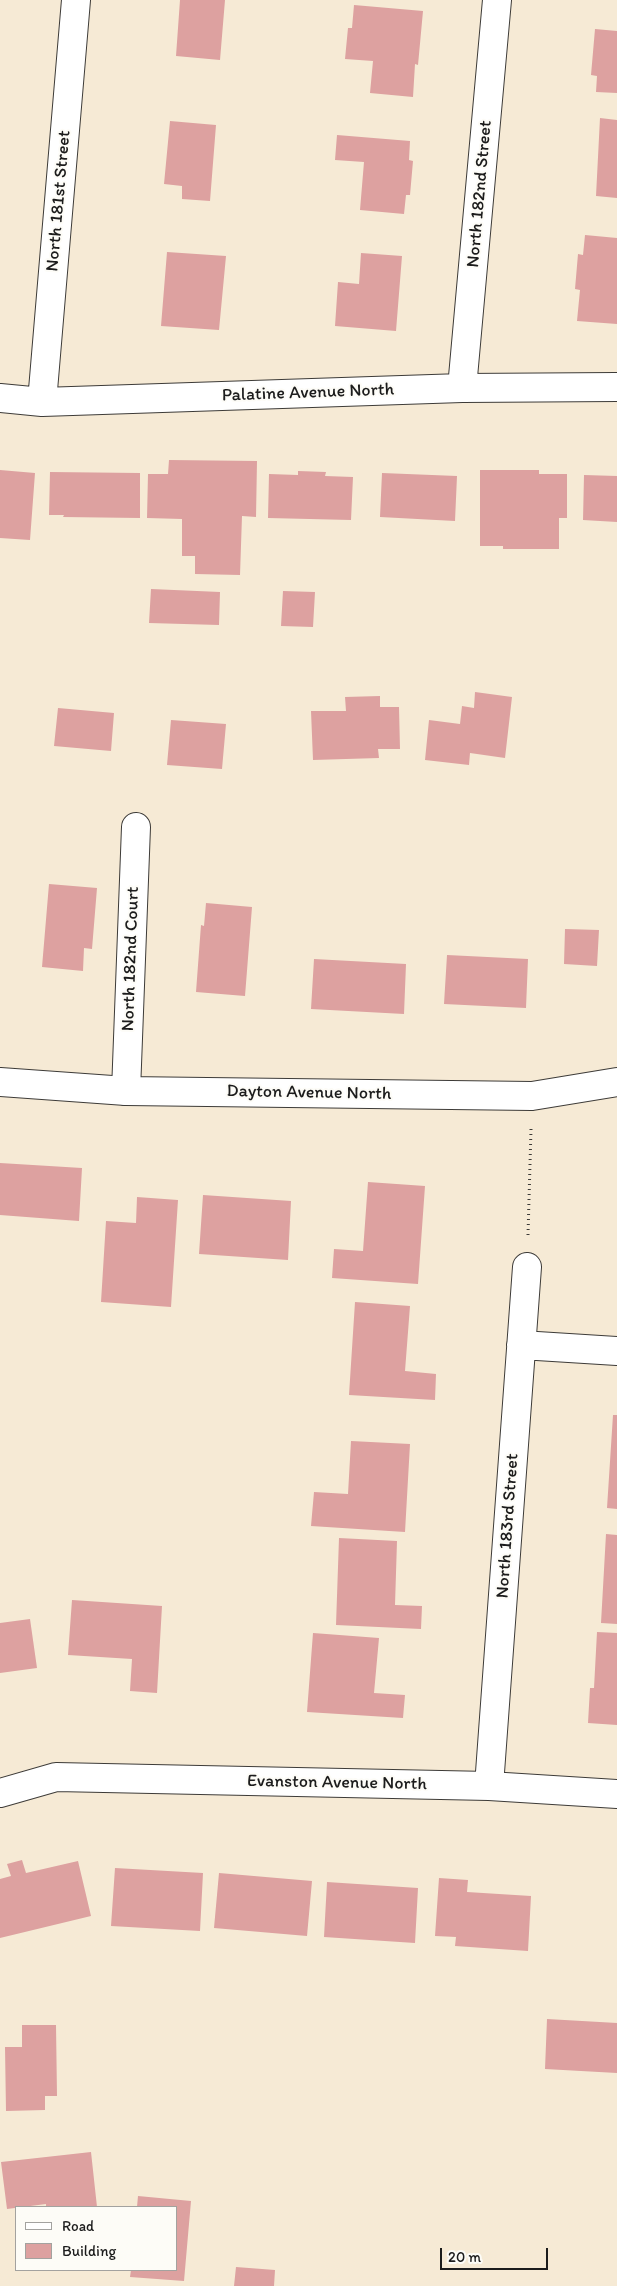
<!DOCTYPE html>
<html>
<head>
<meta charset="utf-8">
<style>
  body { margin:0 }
  #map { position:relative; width:617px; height:2286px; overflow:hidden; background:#f6ead5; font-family:Itim,sans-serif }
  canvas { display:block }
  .legend { position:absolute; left:15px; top:2206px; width:162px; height:65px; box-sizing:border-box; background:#fdfcf7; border:1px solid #a3a29f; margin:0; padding:6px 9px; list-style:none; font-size:15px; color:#1c1c1c }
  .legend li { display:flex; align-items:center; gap:10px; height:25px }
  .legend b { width:25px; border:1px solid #a3a29f }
  .scale { position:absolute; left:440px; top:2248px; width:108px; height:22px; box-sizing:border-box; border:2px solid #1c1c1c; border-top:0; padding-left:6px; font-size:15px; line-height:18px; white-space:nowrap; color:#1c1c1c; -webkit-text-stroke:4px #fdfcf7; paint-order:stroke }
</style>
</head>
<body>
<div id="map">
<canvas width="617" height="2286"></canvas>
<ul class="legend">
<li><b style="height:6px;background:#fff"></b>Road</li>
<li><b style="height:14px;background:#dda1a0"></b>Building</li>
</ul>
<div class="scale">20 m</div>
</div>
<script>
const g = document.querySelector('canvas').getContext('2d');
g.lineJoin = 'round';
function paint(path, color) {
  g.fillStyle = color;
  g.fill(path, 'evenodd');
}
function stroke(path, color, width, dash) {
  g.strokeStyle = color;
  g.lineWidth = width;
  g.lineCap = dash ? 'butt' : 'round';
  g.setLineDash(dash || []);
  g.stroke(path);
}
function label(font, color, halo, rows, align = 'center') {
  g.font = font + ' Itim,sans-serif';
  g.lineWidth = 4;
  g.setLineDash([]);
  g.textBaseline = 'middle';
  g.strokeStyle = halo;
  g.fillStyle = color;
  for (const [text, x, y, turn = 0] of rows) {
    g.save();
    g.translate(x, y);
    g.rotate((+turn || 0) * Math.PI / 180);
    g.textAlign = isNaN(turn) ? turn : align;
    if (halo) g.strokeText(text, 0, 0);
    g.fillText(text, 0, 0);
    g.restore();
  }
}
paint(new Path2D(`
  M180,0H225L220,60L176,56Z
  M354,5L423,11L418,65L415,64L413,97L370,93L373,61L345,59L348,28H352Z
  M595,29L617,31V93L596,92L597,76L591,75Z
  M600,118L617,120V198L596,196Z
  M170,121L216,125L210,201L182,199V186L164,184Z
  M337,135L410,141L409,160L413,161L410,195H406L404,214L360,210L364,162L335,160Z
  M585,235L617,238V324L577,321L580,290L575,289L578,254L583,255Z
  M167,252L226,256L219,330L161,326Z
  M361,253L402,256L396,331L335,326L338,282L359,284Z
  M169,460L257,461L256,517L242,516L240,575L195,574V556H182V519L147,518L148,474H168Z
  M0,470L35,473L30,540L0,538Z
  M480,470H539V474H567V518H559V549H503V546H480Z
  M298,471L326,472L325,476L353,477L351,520L268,518L269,474L298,475Z
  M50,472L140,473V518L63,517L64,515H49Z
  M382,473L457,476L455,521L380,517Z
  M584,475L617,476V522L583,520Z
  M151,589L220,592L219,625L149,623Z
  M283,591L315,592L313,627L281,626Z
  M475,692L512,697L505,758L470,753L469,765L425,760L429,720L460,724L462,706L474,708Z
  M380,696V707H399L400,749H378L379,758L313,760L311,711H346L345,697Z
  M58,708L114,713L111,751L54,746Z
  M171,720L226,724L222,769L167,765Z
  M49,884L97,888L92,949L84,948L83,971L42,967Z
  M206,903L252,907L245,996L196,992L201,925L204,926Z
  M565,929L599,930L597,966L564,964Z
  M447,955L528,959L526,1008L444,1004Z
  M314,959L406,964L404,1014L311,1009Z
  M0,1163L82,1168L79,1221L0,1215Z
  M368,1182L425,1186L418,1284L332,1278L334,1249L363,1251Z
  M203,1195L291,1201L288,1260L199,1254Z
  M137,1197L178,1200L171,1307L101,1302L106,1221L136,1223Z
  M355,1302L410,1306L405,1371L436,1374L435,1400L349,1395Z
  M613,1415H617V1509L607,1508Z
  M351,1441L410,1444L405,1532L311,1526L314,1492L348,1494Z
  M606,1534L617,1535V1624L601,1623Z
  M339,1538L397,1541L395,1605L422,1606L421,1629L336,1625Z
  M72,1600L162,1606L157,1693L130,1691L132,1659L68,1655Z
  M30,1619L37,1668L0,1673V1623Z
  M597,1632L617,1633V1725L588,1723L590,1688H594Z
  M313,1633L379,1638L374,1693L405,1695L403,1718L307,1712Z
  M22,1860L26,1873L78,1861L91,1916L0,1938V1879L11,1876L7,1864Z
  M115,1868L203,1873L200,1931L111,1926Z
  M219,1873L312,1881L307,1936L214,1928Z
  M439,1878L468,1880L467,1892L531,1896L528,1951L455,1946L456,1937L435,1936Z
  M327,1882L418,1888L415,1943L324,1937Z
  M547,2019L617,2023V2073L545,2069Z
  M22,2025H56L57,2096H45V2110L6,2111L5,2047H22Z
  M91,2152L97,2207H46V2204L7,2209L1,2162Z
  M138,2196L191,2201L184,2281L130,2277L131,2270H176V2207H137Z
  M236,2267L275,2270L274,2286H234Z`), '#dda1a0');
const street = new Path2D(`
  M462,388L497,0
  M0,398L42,402L462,388L617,387
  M42,402L76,0
  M126,1091L136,827
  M521,1345L617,1351
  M489,1786L527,1267
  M0,1793L56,1777L489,1786L617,1794`);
const secondary = new Path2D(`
  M0,1082L126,1091L532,1096L617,1082`);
stroke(street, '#3d3b38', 30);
stroke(secondary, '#3d3b38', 30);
stroke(new Path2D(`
  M528,1235L531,1129`), '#3d3b38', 3, [1, 4]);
stroke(street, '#fff', 28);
stroke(secondary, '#fff', 28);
label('18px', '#1c1c1c', '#fdfcf7', [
  ["North 182nd Street",480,194,-85],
  ["North 181st Street",59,201,-85],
  ["Palatine Avenue North",308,393,-2],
  ["North 182nd Court",131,959,-88],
  ["Dayton Avenue North",309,1093,1],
  ["North 183rd Street",508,1526,-86],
  ["Evanston Avenue North",337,1783,1]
]);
</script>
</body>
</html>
